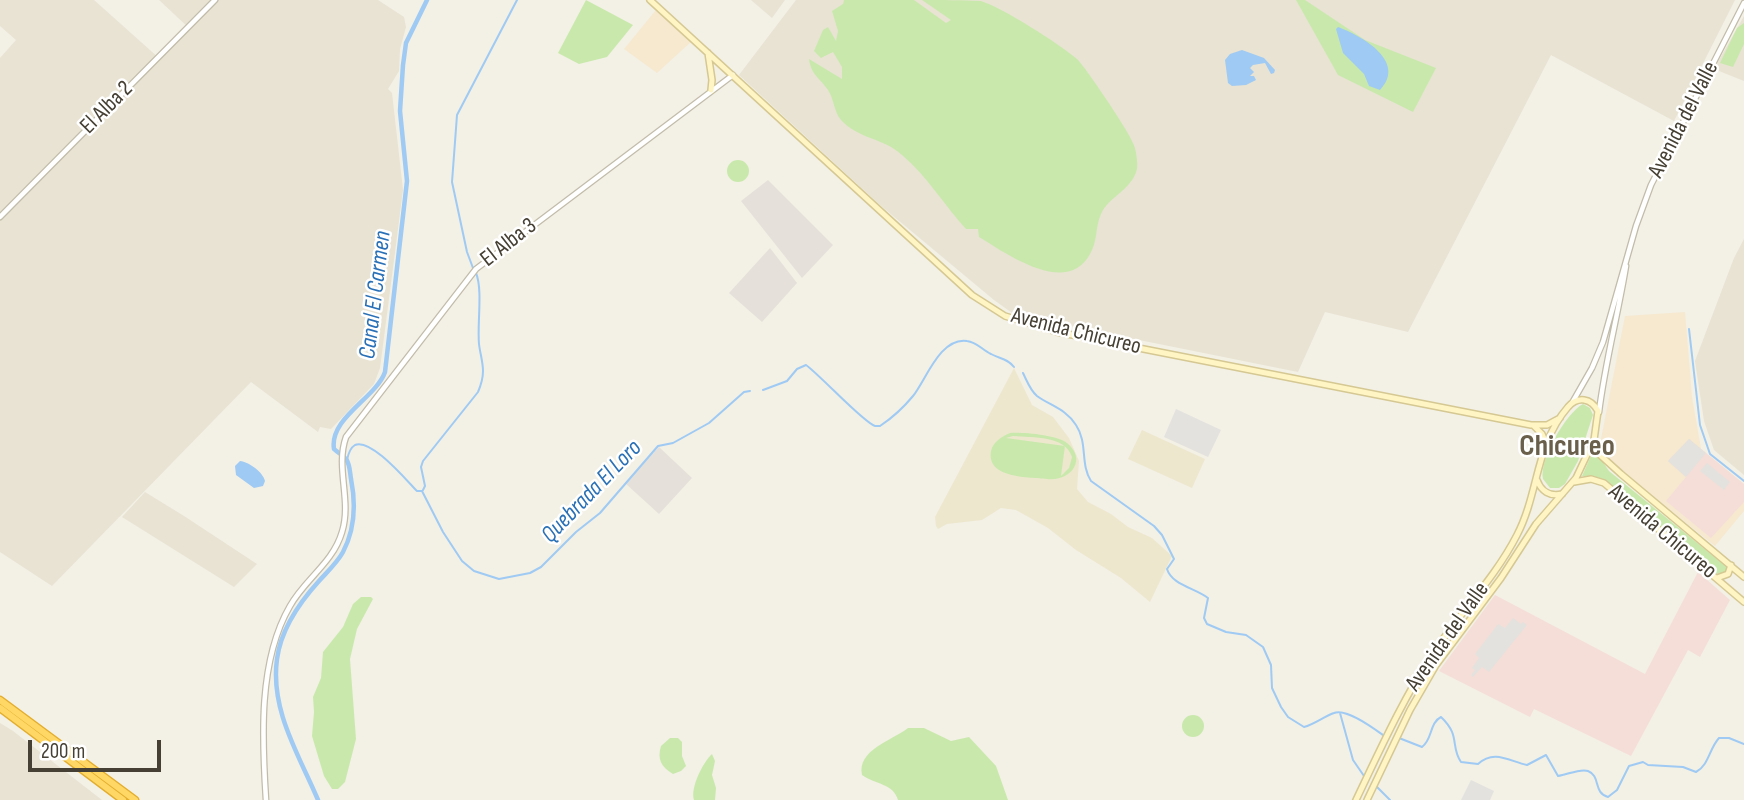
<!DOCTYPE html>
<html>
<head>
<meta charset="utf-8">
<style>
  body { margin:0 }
  #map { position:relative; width:1744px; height:800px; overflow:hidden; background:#f3f0e5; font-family:"Sofia Sans Condensed",sans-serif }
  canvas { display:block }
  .scale { position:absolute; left:28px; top:740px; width:133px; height:32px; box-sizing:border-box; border:4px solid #464034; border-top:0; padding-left:9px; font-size:21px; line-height:24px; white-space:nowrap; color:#464034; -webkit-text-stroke:5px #fff; paint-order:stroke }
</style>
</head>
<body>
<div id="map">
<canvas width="1744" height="800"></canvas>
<div class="scale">200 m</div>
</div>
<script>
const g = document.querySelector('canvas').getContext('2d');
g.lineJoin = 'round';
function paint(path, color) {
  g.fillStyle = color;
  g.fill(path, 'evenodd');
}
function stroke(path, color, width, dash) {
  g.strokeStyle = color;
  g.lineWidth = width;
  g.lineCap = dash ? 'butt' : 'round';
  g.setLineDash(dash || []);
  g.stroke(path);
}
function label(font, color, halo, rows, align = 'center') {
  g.font = font + ' "Sofia Sans Condensed",sans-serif';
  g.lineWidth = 5;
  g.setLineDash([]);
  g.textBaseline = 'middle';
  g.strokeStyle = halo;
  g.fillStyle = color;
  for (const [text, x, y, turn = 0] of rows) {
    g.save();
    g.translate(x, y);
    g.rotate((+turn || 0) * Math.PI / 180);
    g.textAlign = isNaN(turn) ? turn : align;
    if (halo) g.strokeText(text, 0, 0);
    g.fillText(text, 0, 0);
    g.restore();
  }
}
paint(new Path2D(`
  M0,0H94L160,59L190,29L159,0H378L404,17L406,27L400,49L399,71L388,89L392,93L403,190L380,368L374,384L331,429L320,427L318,432L251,382L52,586L0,552V58L16,40L0,26Z
  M751,0H785L772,18Z
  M796,0H1735L1674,121L1551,55L1408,332L1325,312L1298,372L1015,315L994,300L880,205L739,75Z
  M1744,16V81L1714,69Z
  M1744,239V475L1714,450L1704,421L1695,361L1734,258Z
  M145,492L184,516L257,564L234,587L122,517Z
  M0,723L13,731L102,800H0Z`), '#e8e3d3');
paint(new Path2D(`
  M656,10L692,41L657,73L624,49Z
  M1685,312L1692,397L1701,449L1744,484V511L1715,546L1627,476L1605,455L1600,444L1625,316Z`), '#f6e9cf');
paint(new Path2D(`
  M768,180L833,245L802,278L741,201Z
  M770,248L797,283L762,322L729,293Z
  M659,447L692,478L659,514L625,483Z`), '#e5e1da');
paint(new Path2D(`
  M1014,368L1032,405L1053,417L1069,438L1079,461L1077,489L1088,502L1111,514L1128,527L1152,538L1172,556L1150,602L1121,578L1076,550L1048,528L1016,510L1001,508L982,520L947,524L938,529L936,526L935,517Z
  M1142,430L1205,459L1192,488L1128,459Z`), '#ede7ce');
paint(new Path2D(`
  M1689,439L1744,484V502L1711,538L1666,501L1686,477L1668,461Z
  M1698,572L1730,600L1700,657L1688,650L1631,756L1534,709L1530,717L1439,671L1495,595L1645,674Z`), '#f5ded8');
paint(new Path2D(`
  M586,0L633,25L607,57L579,64L558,53Z
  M844,0H914L946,23L951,20L922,0C940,0 964,0 981,1C1003,8 1058,43 1077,59C1084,65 1130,133 1133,143C1136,149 1138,162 1137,169C1132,190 1109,196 1101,214C1095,227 1098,241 1090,254C1067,297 1007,254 979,237L978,229H966C944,205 927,176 902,155C884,138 858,139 841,120C834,112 834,99 828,90C820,78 811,75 809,59L842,79V67L833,52L821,58L814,51L823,30L828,27L836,41L838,31L832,11L843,4Z
  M1296,0H1305L1365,40L1436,68L1413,112L1338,75Z
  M1744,23V44L1733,67L1720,63L1737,28Z
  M727 171a11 11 0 1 1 22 0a11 11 0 1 1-22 0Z
  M1583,404L1590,408L1593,415L1578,461L1565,484L1559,488H1550L1543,479C1539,460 1566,413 1583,404Z
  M1010,433C1022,432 1058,435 1067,443C1088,460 1070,482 1047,479C1030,477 986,479 991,451C993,442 1001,437 1010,433ZM1013,436C1033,438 1065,435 1072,457L1069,468L1061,476L1065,446L1006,438Z
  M1594,449L1609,471L1728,568L1727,572L1720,576L1608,482L1597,477L1582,476Z
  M361,597H371L373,599L357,629L350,659L356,739L345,782L338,789H332L324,776L312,736L314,712L313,697L321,678L323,652L343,627L353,604Z
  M1182 726a11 11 0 1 1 22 0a11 11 0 1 1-22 0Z
  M908,728H924L951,741L969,737L996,766L1008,800H898C893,783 876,785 862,775C857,750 891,741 908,728Z
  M670,738H678L682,742V756L686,766L681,771L673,774C661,767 657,759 661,746Z
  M712,754L715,761L712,775L716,788L715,800H694C690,788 703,762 712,754Z`), '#c9e9ac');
paint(new Path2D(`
  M1176,409L1221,430L1208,457L1164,437Z
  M1689,439L1706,453L1686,477L1668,461Z
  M1707,463L1730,482L1724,490L1700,471Z
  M1513,618L1521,624L1523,622L1527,625L1489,672L1482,667L1473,677L1471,675L1475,670L1472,668L1479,658L1475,654L1498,624L1505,628Z
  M1471,780L1494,791L1490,800H1461Z`), '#e4e2de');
paint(new Path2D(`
  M1338,27C1360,35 1408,61 1380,90L1369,86L1364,74L1343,53L1336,29Z
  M1242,50L1264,58L1275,70L1274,73L1271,74L1265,63L1253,65L1250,68L1254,72L1250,76H1254L1256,80L1246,85L1232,86L1228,83L1225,60L1230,54Z
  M240,461C249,462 263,472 265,481L263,486L254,488L236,475L235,466Z`), '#9fcaf3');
stroke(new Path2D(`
  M473,268L467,252L452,182L457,115L517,0
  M1689,329L1700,425L1710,454L1744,481
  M1023,373C1027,381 1030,390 1037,396C1051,406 1066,409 1076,425C1088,443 1080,464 1091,481L1154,526L1162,535L1174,559L1167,569C1172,585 1195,588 1208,598L1204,618L1207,624L1226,632L1246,635L1263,647L1271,665L1272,688L1281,707L1288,717L1304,727C1315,724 1323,717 1334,713C1346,708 1372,727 1383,735
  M763,390L787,381L797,369L806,365C821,376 864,423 875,426C876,426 878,426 880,426C892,418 904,407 913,396C926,380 940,337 967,341C977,342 982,350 991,354C1000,359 1007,358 1014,367
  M347,460C348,455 350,448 355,445C371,438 406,480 417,491H422L443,532L462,561L474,571L499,579L530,573L541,567L576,532L600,513L658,446L673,443L709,423L744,392L750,391
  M423,490L425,486L421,467L423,461L478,392C481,385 483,379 483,371C483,362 480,353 479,344C477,324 483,290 476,273
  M1340,713L1353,760L1364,776
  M1399,738L1422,747C1433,739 1429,723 1441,717C1461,736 1450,746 1461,762L1478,764C1494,749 1509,761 1527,765L1546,755L1558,776C1567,775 1580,768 1588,771C1601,776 1593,793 1608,797L1617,790L1629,766L1643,762L1648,765L1683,767L1696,772C1709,765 1709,749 1719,738H1729L1744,744
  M1376,786L1390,800`), '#9fcaf3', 2);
stroke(new Path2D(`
  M318,800C299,755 270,710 277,659C281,629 299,603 319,581C327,572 337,563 343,552C355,529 356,504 351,479C350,473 350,464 346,459C343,455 338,453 334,449C329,418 376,398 385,372L407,181L400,111L403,65L406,43L427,0`), '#9fcaf3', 4.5);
const tertiary = new Path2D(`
  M0,217L215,0
  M1572,403L1592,368L1603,342L1636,226L1651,185L1744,3
  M1599,412C1605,363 1618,315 1626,266
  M266,800C262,739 258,661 290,606C305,579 333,563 342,532C352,500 335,468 346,437L476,269L733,75`);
const secondary = new Path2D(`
  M650,0L972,295L1005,316L1057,332L1531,425H1547L1560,418
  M708,53L712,80L711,90
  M1534,426L1542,434L1546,443
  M1594,442L1600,455L1621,474L1744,577
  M1537,480C1541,491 1550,497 1562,494
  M1574,482L1591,479L1604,483L1744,602
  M1717,578L1728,574L1731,565
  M1356,800C1380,750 1403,699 1433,653C1460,613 1495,578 1517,535C1539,493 1535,445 1568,407C1578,396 1591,398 1598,411L1594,440L1576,478L1536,524L1501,578L1436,665L1410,710L1367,800`);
const motorway = new Path2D(`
  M0,700L135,800
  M0,708L123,800`);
stroke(tertiary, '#c2bcaa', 7);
stroke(secondary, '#d5c893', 8);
stroke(motorway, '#e3ae2f', 9);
stroke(tertiary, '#fff', 4.5);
stroke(secondary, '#fff5c4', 5);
stroke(motorway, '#ffd765', 6);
label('23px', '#464034', '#fff', [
  ["El Alba 2",107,108,-45],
  ["Avenida del Valle",1684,120,-63],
  ["El Alba 3",509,243,-38],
  ["Avenida Chicureo",1076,332,14],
  ["Avenida Chicureo",1662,532,40],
  ["Avenida del Valle",1448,637,-55]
]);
label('italic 24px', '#2a70b6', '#fff', [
  ["Canal El Carmen",376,295,-83],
  ["Quebrada El Loro",592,492,-46]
]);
label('bold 30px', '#695f4b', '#fff', [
  ["Chicureo",1567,447]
]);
</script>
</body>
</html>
